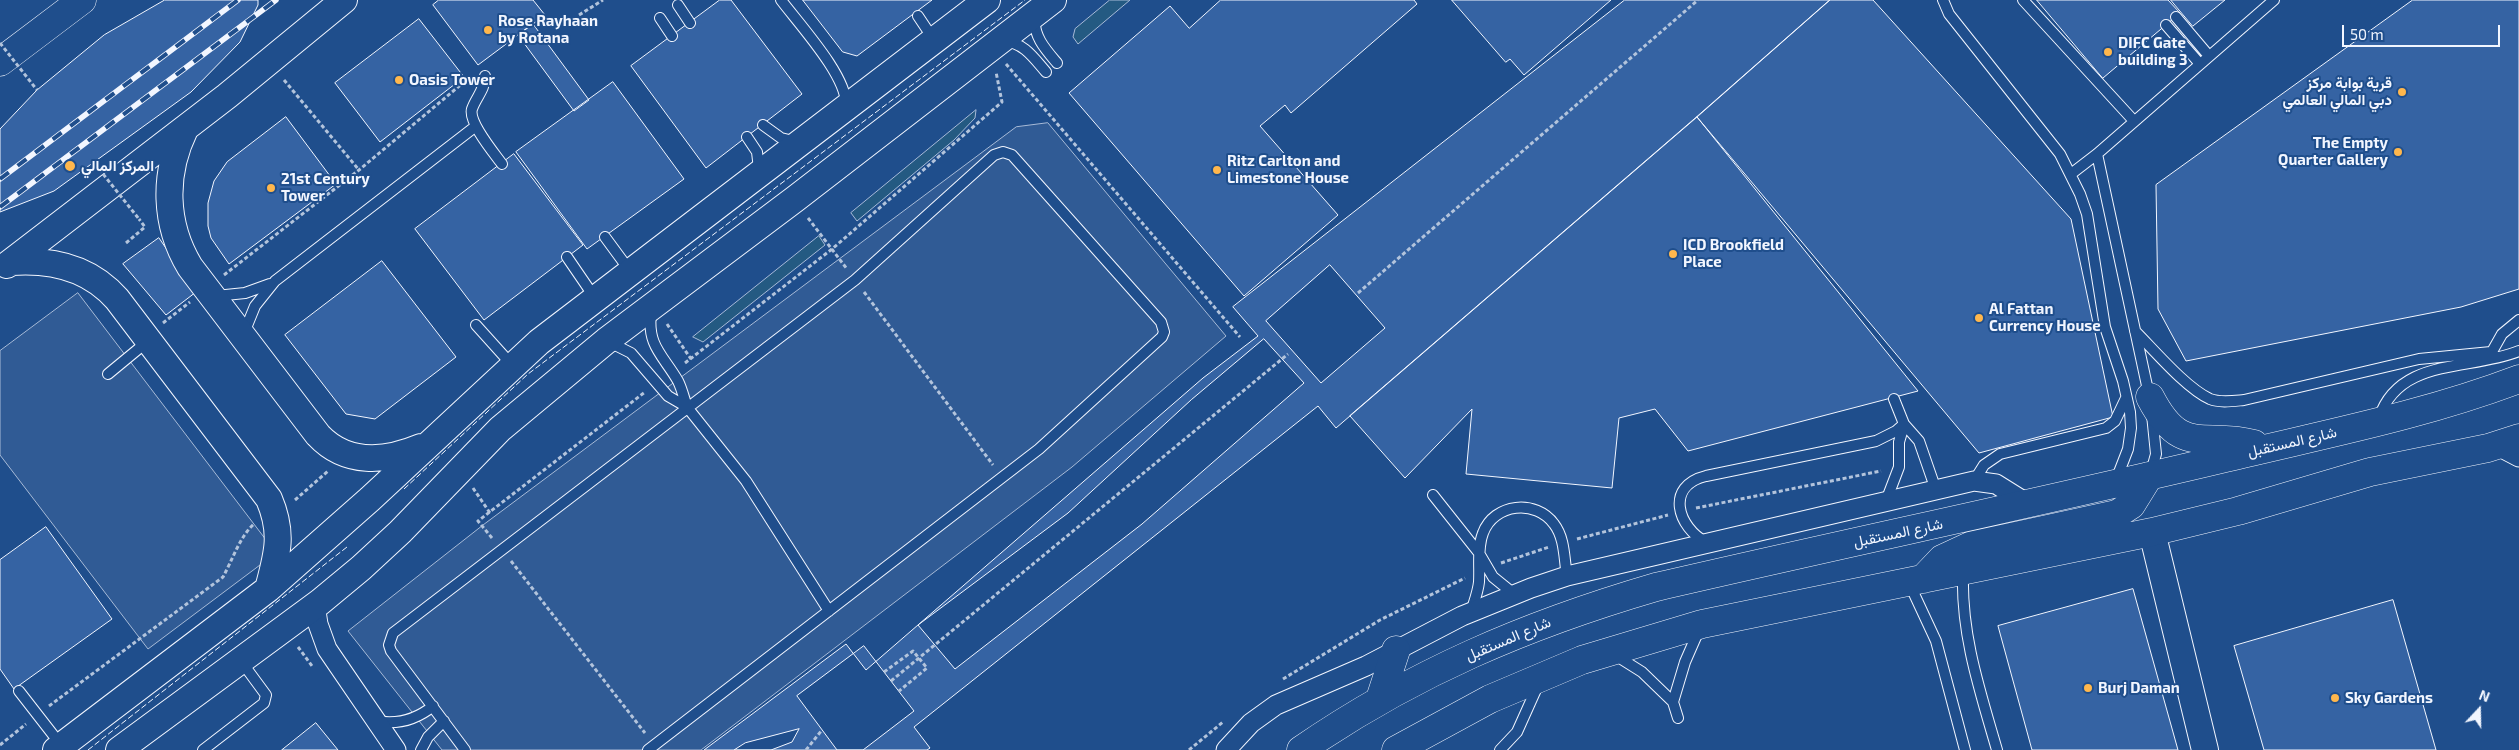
<!DOCTYPE html>
<html>
<head>
<meta charset="utf-8">
<style>
  body { margin:0 }
  #map { position:relative; width:2519px; height:750px; overflow:hidden; background:#1f4e8c; font-family:"Exo 2",sans-serif }
  canvas { display:block }
  .north { position:absolute; left:2454px; top:685px; width:50px; height:50px; -webkit-text-stroke:4px #1f4e8c; paint-order:stroke; rotate:21deg; font-size:14px; font-weight:700; line-height:20px; text-align:center; color:#f2f6ff }
  .north::after { content:''; display:block; margin:auto; width:18px; height:22px; background:#f2f6ff; clip-path:polygon(50% 0,100% 100%,50% 72%,0 100%) }
  .scale { position:absolute; left:2342px; top:25px; width:158px; height:22px; box-sizing:border-box; border:2px solid #f2f6ff; border-top:0; padding-left:6px; font-size:15px; line-height:18px; white-space:nowrap; color:#f2f6ff; -webkit-text-stroke:4px #1f4e8c; paint-order:stroke }
</style>
</head>
<body>
<div id="map">
<canvas width="2519" height="750"></canvas>
<div class="north">N</div>
<div class="scale">50 m</div>
</div>
<script>
const g = document.querySelector('canvas').getContext('2d');
g.lineJoin = 'round';
function paint(path, color) {
  g.fillStyle = color;
  g.fill(path, 'evenodd');
}
function stroke(path, color, width, dash) {
  g.strokeStyle = color;
  g.lineWidth = width;
  g.lineCap = dash ? 'butt' : 'round';
  g.setLineDash(dash || []);
  g.stroke(path);
}
function label(font, color, halo, rows, align = 'center') {
  g.font = font + ' "Exo 2",Vazirmatn,sans-serif';
  g.lineWidth = 4;
  g.setLineDash([]);
  g.textBaseline = 'middle';
  g.strokeStyle = halo;
  g.fillStyle = color;
  for (const [text, x, y, turn = 0] of rows) {
    g.save();
    g.translate(x, y);
    g.rotate((+turn || 0) * Math.PI / 180);
    g.textAlign = isNaN(turn) ? turn : align;
    if (halo) g.strokeText(text, 0, 0);
    g.fillText(text, 0, 0);
    g.restore();
  }
}
const green = new Path2D(`
  M1110,0H1130L1078,44L1073,37L1075,29Z
  M976,110L975,118L954,140L857,221L851,213Z
  M819,236L825,245L703,342L693,337Z`);
paint(green, '#245a82');
stroke(green, '#a8bbd7', 1);
const parking = new Path2D(`
  M1048,123L1226,336L1072,467L701,750H442L348,631L483,525L1016,127Z
  M78,293L276,553L148,649L0,455V351Z`);
paint(parking, '#305b95');
stroke(parking, '#a8bbd7', 1);
const building = new Path2D(`
  M165,0H258V5L240,42L191,92L54,191L0,212V129L37,90L104,35Z
  M439,0H533L545,15L478,65L433,5Z
  M720,0H731L802,94L706,168L631,66Z
  M803,0H932L857,56L843,52Z
  M1221,0H1414L1417,4L1291,113L1285,105L1260,126L1338,215L1244,296L1069,93L1170,6L1189,28Z
  M1452,0H1611L1524,75L1510,59L1506,62Z
  M1625,0H1830L1697,117L1336,428L1318,406L914,727L930,748L927,750H704L846,644L866,670L1203,378L1258,336L1233,307Z
  M1830,0H1873L2071,219L2113,417L1979,453L1697,117Z
  M2037,0H2168L2180,13L2103,78Z
  M2171,0H2225L2193,26Z
  M2413,0H2519V289L2461,307L2186,361L2158,309L2156,185Z
  M419,19L464,77L380,142L335,83Z
  M533,24L589,100L574,111L518,35Z
  M613,82L684,179L587,249L516,152Z
  M286,117L336,184L229,264L211,238L208,226V203L214,181L227,162Z
  M1697,117L1918,391L1688,451L1655,409L1619,418L1612,488L1466,474L1472,409L1405,478L1350,416Z
  M514,154L583,245L484,320L415,229Z
  M159,238L196,292L166,315L123,264Z
  M382,261L456,357L375,419L346,414L285,335Z
  M1330,265L1385,328L1321,383L1266,321Z
  M1264,339L1304,383L1142,524L955,669L918,625L1068,513L1191,400Z
  M46,527L112,619L14,689L0,669V560Z
  M2133,589L2178,750H2032L1998,626Z
  M2393,600L2436,750H2264L2234,646Z
  M864,646L914,711L863,750H837L797,696Z
  M316,723L338,750H282Z
  M799,729L792,742L771,750H734L745,743Z`);
paint(building, '#3563a3');
stroke(building, '#f2f6ff', 1);
const lane = new Path2D(`
  M781,0C799,24 848,77 846,106
  M1943,0L1949,14L2060,154L2080,194L2087,214L2105,327L2123,381L2130,412L2131,428L2128,449L2116,480
  M2023,0L2134,121
  M678,5L690,23
  M918,16L934,40
  M2176,17L2209,56
  M660,18L672,36
  M1035,18C1033,36 1046,50 1057,63
  M2166,25L2200,64
  M1004,41C1024,43 1033,57 1046,72
  M485,76C485,90 476,97 472,109C468,122 494,153 502,164
  M763,125L781,138L797,142
  M747,137L757,152L759,169
  M2097,154L2149,395
  M2071,174L2097,154L2274,0
  M605,237L630,271
  M567,257L595,298
  M216,296L245,293L270,284
  M651,313C647,346 663,355 678,381C682,389 684,398 687,407
  M476,325L512,365
  M2135,331C2154,350 2186,388 2210,399C2220,403 2233,401 2244,400L2419,359L2491,352
  M244,333L255,306L275,281L476,126
  M609,342L631,353L668,396L687,407L746,481L829,611
  M2489,357L2502,334L2519,320
  M108,374L148,341
  M1894,399L1904,424L1919,441L1936,490
  M2379,418C2399,357 2470,371 2519,351
  M2151,472L2156,454L2152,415
  M1974,481L1984,465L2000,454L2106,428L2115,421L2126,398
  M1433,495L1479,553L1493,577L1514,594
  M1886,501L1899,467V442L1904,425
  M1707,543C1677,527 1665,486 1706,476L1876,441L1896,431L1904,424
  M1963,573C1961,635 1980,691 1997,750
  M1909,583L1936,641L1965,750
  M1471,612C1474,602 1478,592 1479,582C1480,566 1477,548 1483,533C1494,503 1536,499 1554,524C1565,538 1564,559 1567,576
  M1615,655L1642,672L1673,702L1678,718
  M19,691L61,745
  M1673,702L1685,662L1699,630
  M376,721C398,725 416,720 433,706
  M203,750L264,703L266,695L241,661
  M421,750L428,737L444,721
  M465,750L391,651L389,645L393,633L855,280L994,155L1003,152L1012,155L1161,322L1164,332L1162,337L1039,449L648,750
  M1500,750L1517,732L1539,683`);
const street = new Path2D(`
  M2498,446L2519,457
  M320,602L316,611L318,624L327,649L396,750
  M1226,750L1251,723L1276,705L1366,666L1462,616L1531,588L1567,576L1974,481L1996,484L2028,504`);
const secondary = new Path2D(`
  M185,129C163,174 164,224 190,267L318,435C346,465 385,462 421,447
  M11,262C51,259 89,267 117,299L269,499C284,534 277,555 268,589
  M7,265L227,96L344,0
  M2152,532L2205,750
  M56,750L268,589L370,499L539,342L987,0
  M119,750L320,602L361,568L400,532L500,429L606,341L795,199L1053,0`);
const primary = new Path2D(`
  M2150,397C2182,459 2204,430 2254,444
  M1923,579L1942,559L1970,546L2117,514L2131,505L2149,476
  M1380,699L1396,650
  M1301,750C1413,673 1526,625 1656,587C1846,543 2037,503 2226,458C2325,434 2424,415 2519,379
  M1396,750L1490,699L1542,677L1582,660L1702,624L2152,532L2238,511L2370,472L2488,448L2519,438`);
const highway = new Path2D(`
  M0,62L82,0`);
stroke(lane, '#f2f6ff', 12);
stroke(street, '#f2f6ff', 21);
stroke(secondary, '#f2f6ff', 28);
stroke(primary, '#f2f6ff', 29);
stroke(highway, '#f2f6ff', 29);
stroke(new Path2D(`
  M579,15L603,0
  M1006,64L1240,337
  M284,80L359,170
  M808,218L847,269
  M126,243L145,227L139,219
  M224,275L359,170L470,77
  M864,292L993,465
  M1358,293L1698,0
  M163,323L190,302
  M667,324L691,359
  M685,363L832,249L1002,102L996,72
  M473,488L490,513
  M295,500L328,471
  M1696,508L1881,471
  M492,538L478,521L645,392
  M1577,539L1668,515
  M511,561L645,733
  M1501,563L1549,547
  M298,647L312,666
  M884,672L913,651L927,668L899,691
  M1283,679L1380,620L1465,578
  M891,681L1288,354
  M49,706L223,577C232,561 240,536 254,524
  M0,745L26,724
  M806,750L822,730
  M1189,750L1223,722`), '#b3c4dc', 3, [4, 2.5]);
stroke(lane, '#1f4e8c', 10);
stroke(street, '#1f4e8c', 19);
stroke(secondary, '#1f4e8c', 26);
stroke(primary, '#1f4e8c', 28);
stroke(highway, '#1f4e8c', 28);
const rail = new Path2D(`
  M0,179L238,0
  M0,207L276,0`);
stroke(rail, '#f2f6ff', 5.5);
stroke(rail, '#1f4e8c', 4, [11]);
stroke(new Path2D(`
  M0,43L37,90
  M95,164L139,219`), '#b3c4dc', 3, [4, 2.5]);
stroke(new Path2D(`
  M404,489L528,374L1025,0
  M88,750L347,547`), '#f2f6ff', 1, [6, 2.5]);
for (const [x, y, r, color] of [
  [488,30,5,"#ffb74d"],
  [2108,52,5,"#ffb74d"],
  [399,80,5,"#ffb74d"],
  [2402,92,5,"#ffb74d"],
  [2398,152,5,"#ffb74d"],
  [70,166,6,"#ffb74d"],
  [1217,170,5,"#ffb74d"],
  [271,188,5,"#ffb74d"],
  [1673,254,5,"#ffb74d"],
  [1979,318,5,"#ffb74d"],
  [2088,688,5,"#ffb74d"],
  [2335,698,5,"#ffb74d"]
]) {
  const dot = new Path2D();
  dot.arc(x, y, r, 0, 2 * Math.PI);
  g.fillStyle = color;
  g.fill(dot);
  stroke(dot, '#1f4e8c', 2);
}
label('bold 15px', '#f2f6ff', '#1f4e8c', [
  ["Rose Rayhaan",498,21],
  ["by Rotana",498,38],
  ["DIFC Gate",2118,43],
  ["building 3",2118,60],
  ["Oasis Tower",409,80],
  ["قرية بوابة مركز",2392,83,"right"],
  ["دبي المالي العالمي",2392,100,"right"],
  ["The Empty",2388,143,"right"],
  ["Quarter Gallery",2388,160,"right"],
  ["Ritz Carlton and",1227,161],
  ["Limestone House",1227,178],
  ["المركز المالي",81,166],
  ["21st Century",281,179],
  ["Tower",281,196],
  ["ICD Brookfield",1683,245],
  ["Place",1683,262],
  ["Al Fattan",1989,309],
  ["Currency House",1989,326],
  ["Burj Daman",2098,688],
  ["Sky Gardens",2345,698]
], 'left');
label('15px', '#f2f6ff', '#1f4e8c', [
  ["شارع المستقبل",2292,442,-13],
  ["شارع المستقبل",1898,533,-12],
  ["شارع المستقبل",1508,639,-23]
]);
</script>
</body>
</html>
